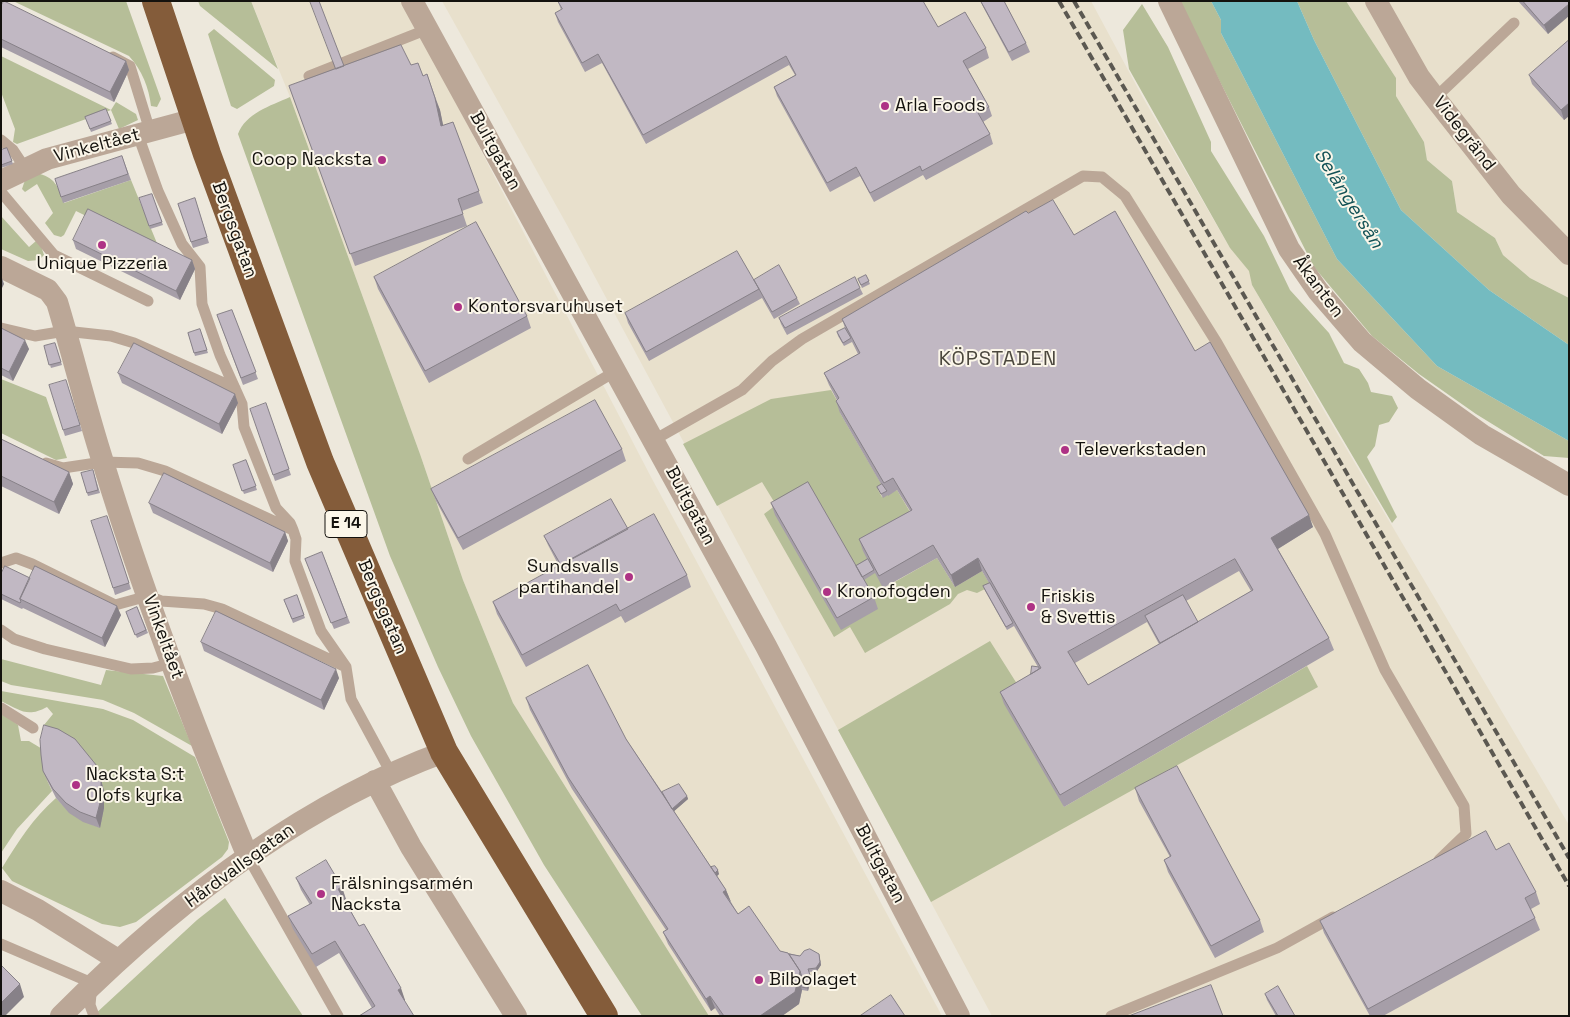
<!DOCTYPE html>
<html>
<head>
<meta charset="utf-8">
<style>
  body { margin:0 }
  #map { position:relative; width:1570px; height:1017px; overflow:hidden; background:#ede8dc; font-family:"Space Grotesk",sans-serif }
  canvas { display:block }
  .frame { position:absolute; inset:0; border:2px solid #14120e; pointer-events:none }
</style>
</head>
<body>
<div id="map">
<canvas width="1570" height="1017"></canvas>
<div class="frame"></div>
</div>
<script>
const g = document.querySelector('canvas').getContext('2d');
g.lineJoin = 'round';
function paint(path, color) {
  g.fillStyle = color;
  g.fill(path, 'evenodd');
}
function stroke(path, color, width, dash) {
  g.strokeStyle = color;
  g.lineWidth = width;
  g.lineCap = dash ? 'butt' : 'round';
  g.setLineDash(dash || []);
  g.stroke(path);
}
function label(font, color, halo, rows, align = 'center') {
  g.font = font + ' "Space Grotesk",sans-serif';
  g.lineWidth = 4;
  g.setLineDash([]);
  g.textBaseline = 'middle';
  g.strokeStyle = halo;
  g.fillStyle = color;
  for (const [text, x, y, turn = 0] of rows) {
    g.save();
    g.translate(x, y);
    g.rotate((+turn || 0) * Math.PI / 180);
    g.textAlign = isNaN(turn) ? turn : align;
    if (halo) g.strokeText(text, 0, 0);
    g.fillText(text, 0, 0);
    g.restore();
  }
}
paint(new Path2D(`
  M251,1H403L651,477L942,1016H709L513,703L463,580L420,454L290,97Z
  M442,1H1091L1142,96L1230,248L1250,271L1252,285L1327,416L1569,825V1015L992,1016L567,225Z
  M1346,1H1569V298L1530,278L1503,255L1495,238L1457,212L1452,181L1427,160L1424,142L1396,96V78Z`), '#e8e0cc');
paint(new Path2D(`
  M13,1H126L161,99L157,107L151,106C149,88 142,70 129,56Z
  M198,1H251L278,69L200,6Z
  M1179,1H1211L1221,20V33L1337,259L1437,366L1569,441V458L1544,456L1476,414L1419,374L1372,336L1314,267Z
  M1297,1H1346L1396,78V96L1424,142L1427,160L1452,181L1457,212L1495,238L1503,255L1530,278L1569,298V345L1489,290L1401,210L1314,40Z
  M1142,4L1168,47L1211,142V151L1264,236L1290,290L1329,333L1344,363L1359,369L1368,383L1371,392L1392,396L1398,408L1389,422L1379,425L1375,446L1367,457L1397,517L1392,523L1252,285L1249,271L1230,248L1129,69L1123,30Z
  M214,29L275,80L274,86L237,109L231,106L208,34Z
  M1,56L111,110L116,102L136,114L138,120L119,129L111,110L17,144L13,142L15,129L1,92Z
  M290,97L420,454L463,580L513,703L709,1016H642L544,865L471,736L438,667L390,556L238,134C246,113 270,106 290,97Z
  M36,173C55,177 58,186 64,203L131,180L161,253L76,211L64,235L61,237L54,235L45,223L53,213L37,184L25,192L22,189L25,180Z
  M1,216L29,247L36,241L41,246L44,255L39,260L28,261L1,249Z
  M1,379L46,397L67,458L56,460L1,433Z
  M831,390L843,411L840,413L883,487L878,490L882,497L897,490L916,522L884,588L937,558L955,587L982,571L991,586L977,593L967,590L958,594L950,604L865,653L850,627L834,637L764,514L776,505L762,482L717,506L683,444L771,399Z
  M990,641L1019,687L1064,807L1307,666L1318,687L931,902L838,730Z
  M1,659L101,685L106,670L163,676L192,746L134,713L103,700L11,685L1,681Z
  M1,691L103,709L133,720L195,757L229,842L228,849L222,857L136,922L120,927L102,924L12,881L2,868C18,842 33,818 56,798C69,813 81,821 99,827L100,775L93,763L44,725L53,714L47,707C27,718 20,710 1,701Z
  M1,712L18,725L21,741H29L44,750L47,780L52,791L17,829L1,853Z
  M225,898L303,1016H93L197,920Z`), '#b6be98');
paint(new Path2D(`
  M1211,1H1297L1314,40L1401,210L1489,290L1569,345V441L1437,366L1337,259L1221,33V20Z`), '#74bbc0');
stroke(new Path2D(`
  M113,57L130,66L150,131
  M309,76L428,29
  M1435,98L1514,23
  M138,135L158,191L182,244L200,267L202,304L220,355L242,404L244,427L276,508L290,523L293,530L296,539L295,561L321,631L346,667L351,699L391,773
  M1,140L13,150L25,168
  M1,192L54,255L148,301
  M1,328L35,336L65,331L111,336L134,343L235,388
  M654,440L742,390L772,361L802,339L1083,176L1102,177L1125,196L1217,343L1325,534L1385,670L1464,806L1466,834L1439,860
  M468,459L616,371
  M46,463L63,468L103,462L138,463L165,471L293,530
  M1,563L16,558L32,564L115,605L148,596L161,601L204,604L222,609L346,667
  M1,630L14,639L45,649L131,669L153,668L172,663
  M1,708L33,728
  M248,857L338,1016
  M1,944L92,983L90,1005L94,1016
  M1111,1016L1277,948L1333,917`), '#bba797', 11);
stroke(new Path2D(`
  M412,1L766,646L959,1016
  M1169,1L1289,249L1318,291L1362,342L1418,389L1482,435L1569,485
  M1376,1L1419,77L1435,98L1511,195L1569,254
  M1,181L47,159L195,119
  M1,267L48,290L57,302C73,355 86,409 103,462C144,596 194,727 248,857
  M375,781L411,847L516,1016
  M1,891L38,910L118,960
  M61,1016C170,906 297,806 444,752`), '#bba797', 22);
stroke(new Path2D(`
  M156,1L207,154L320,462L444,752L604,1016`), '#845c3a', 28);
stroke(new Path2D(`
  M1059,1L1569,886
  M1074,1L1569,858`), '#5b5851', 4, [8, 4]);
paint(new Path2D(`
  M558,1L938,27L986,48L989,58L968,69L989,107L992,116L983,122L990,134L993,144L926,180L923,175L874,202L860,176L830,192L777,96L774,87L795,75L789,65L646,144L602,63L585,72L558,22L555,13L561,10Z
  M980,1H1004L1026,43L1030,52L1012,61Z
  M1518,1H1569L1548,34Z
  M1,6L126,61L129,70L114,102L1,47Z
  M1569,40V116L1564,120L1532,84L1529,75Z
  M411,65L423,76L427,74L440,110L443,126L453,122L483,203L462,211L467,226L355,266L289,86L344,66Z
  M106,109L112,124L91,132L85,117Z
  M7,148L13,164L1,168V150Z
  M122,156L131,180L63,203L55,179Z
  M152,194L163,225L150,229L139,198Z
  M195,198L209,243L193,248L178,204Z
  M1028,213L1074,235L1195,351L1313,527L1278,549L1329,638L1334,650L1064,807L1004,704L1000,692L1031,674L1038,667L1014,626L1007,630L984,589L983,586L989,583L982,571L955,587L937,558L883,588L875,573L864,580L874,597L878,609L841,630L775,515L771,503L856,566L867,559L863,551L859,539L910,511L897,490L888,496V495L883,498L877,487L881,484L840,413L836,401L837,400L829,385L824,373L858,354L852,342L844,346L838,336L837,332L845,328L842,319ZM1239,571L1251,591L1198,622L1186,601ZM1147,622L1159,644L1088,685L1075,663Z
  M73,240L192,260L195,269L180,300L76,249Z
  M866,275L870,284L862,288L858,279Z
  M374,277L527,316L531,328L429,383L378,289Z
  M754,280L797,298L800,304L774,319L762,298L649,361L628,323L625,313Z
  M860,288L863,294L787,335L781,324L779,318Z
  M232,310L258,379L243,385L217,315Z
  M1,328L29,349L13,381L1,375Z
  M200,329L208,353L195,356L188,333Z
  M55,343L62,365L51,368L44,346Z
  M118,373L238,403L222,434L122,383Z
  M68,386L82,431L65,436L63,430Z
  M266,403L291,475L275,481L273,475Z
  M1,439L69,472L73,484L59,514L1,486Z
  M622,449L626,461L463,550L436,501L431,489Z
  M246,460L257,490L244,494L233,465Z
  M93,470L100,493L88,496L81,473Z
  M149,503L285,532L288,541L273,572L153,513Z
  M107,516L131,589L115,595L113,588Z
  M628,529L687,575L691,587L625,623L621,616L526,667L497,614L493,602L559,566L548,545L544,536Z
  M322,552L350,623L334,629L305,559Z
  M1,574L121,615L105,647L23,608L22,609L1,599Z
  M297,595L305,618L293,623L284,600Z
  M137,607L148,633L137,638L126,612Z
  M201,642L339,678L324,710L204,651Z
  M526,698L626,739L662,792L687,796L688,799L674,811L711,867L719,874L717,876L726,890L731,902L738,914L780,951L800,956L819,954L821,965L817,971L809,972L811,978L808,991L802,990L799,1004L782,1016H720L715,1008L711,1011L668,944L663,932L666,930L572,789L530,710Z
  M43,771L100,775L104,791V808L100,828L83,822L69,813L56,798L47,780Z
  M1135,788L1260,920L1264,932L1215,958L1168,872L1164,860L1170,857L1139,801Z
  M1496,850L1536,892L1540,904L1531,909L1535,918L1540,930L1383,1016H1370L1324,933L1320,921Z
  M296,878L346,899L345,900L359,926L405,1000L372,1008L339,953L316,967L293,929L288,916L310,905L301,890Z
  M1265,994L1295,1016H1276L1267,1000Z`), '#a69ea8');
paint(new Path2D(`
  M1569,4V16L1548,34L1544,25Z
  M126,61L129,70L114,102L110,92Z
  M435,98L440,110L446,139L441,126Z
  M1569,103V116L1564,120L1561,110Z
  M192,260L195,269L180,300L176,291Z
  M2,278L4,284L1,290V279Z
  M25,340L29,349L13,381L9,372Z
  M235,394L238,403L222,434L219,424Z
  M69,472L73,484L59,514L54,502Z
  M1309,515L1313,527L1276,550L1271,538Z
  M285,532L288,541L273,572L270,563Z
  M978,558L982,571L955,587L951,575Z
  M117,606L121,615L105,647L102,638Z
  M336,669L339,678L324,710L321,700Z
  M97,766L104,791V808L100,828L96,818Z
  M687,796L688,799L672,813L671,810Z
  M718,870L719,874L715,878L714,875Z
  M342,887L346,899L343,901L338,889Z
  M726,890L731,902L723,892Z
  M819,954L821,965L817,971L816,968Z
  M800,971L804,983L801,987L802,990L799,1004L782,1016H760Z
  M810,975L811,978L808,991L807,988Z
  M20,984L24,997L5,1016H1V1003Z
  M401,988L405,1000L402,1002L398,990Z
  M710,996L715,1008L711,1011L706,999Z`), '#878188');
const building = new Path2D(`
  M4,1L126,61L110,92L1,39V6Z
  M310,1H319L344,66L336,69Z
  M558,1H923L938,27L965,12L986,48L963,61L989,107L978,113L990,134L922,171L920,166L870,193L856,167L827,183L774,87L796,75L786,56L643,135L598,54L582,63L555,13L562,9Z
  M981,1H1004L1026,43L1009,52Z
  M1523,1H1569V4L1544,25Z
  M1569,40V103L1561,110L1529,75Z
  M401,45L411,65L418,63L423,76L427,74L435,98L441,126L453,122L479,191L458,199L463,214L350,254L289,86Z
  M106,109L111,121L90,129L85,117Z
  M7,148L12,161L1,165V150Z
  M122,156L128,174L61,197L55,179Z
  M152,194L162,222L149,226L139,198Z
  M195,198L207,237L191,242L178,204Z
  M1053,200L1074,235L1115,211L1195,351L1210,342L1309,515L1271,538L1329,638L1060,795L1000,692L1041,668L978,558L951,575L933,545L879,576L859,539L912,510L893,478L884,483L836,401L839,398L824,373L860,353L842,319L1026,211L1028,213ZM1235,559L1253,590L1088,685L1068,652Z
  M88,209L192,260L176,291L73,240Z
  M476,222L527,316L425,371L374,277Z
  M737,251L759,289L646,352L625,313Z
  M779,265L797,298L772,312L754,280Z
  M866,275L869,281L861,285L858,279Z
  M855,277L860,288L785,328L779,318Z
  M232,310L256,372L241,378L217,315Z
  M1,328L25,340L9,372L1,368Z
  M845,328L851,338L843,343L837,332Z
  M200,329L207,350L194,353L188,333Z
  M55,343L61,362L49,365L44,346Z
  M134,343L235,394L219,424L118,373Z
  M66,380L80,425L63,430L49,385Z
  M595,400L622,449L458,538L431,489Z
  M266,403L289,469L273,475L250,409Z
  M1,439L69,472L54,502L1,476Z
  M246,460L256,486L242,491L233,465Z
  M93,470L98,490L87,493L81,473Z
  M164,473L285,532L270,563L149,503Z
  M808,482L874,597L837,618L771,503Z
  M882,484L887,491L881,494L877,487Z
  M611,499L628,529L561,565L544,536Z
  M654,514L687,575L620,611L616,604L522,655L493,602Z
  M107,516L129,583L113,588L91,521Z
  M322,552L347,617L331,623L305,559Z
  M868,559L874,570L862,577L856,566Z
  M5,566L30,578L20,599L21,602L20,603L1,594V574Z
  M35,566L117,606L102,638L20,599Z
  M990,583L1013,623L1006,627L983,586Z
  M297,595L304,615L292,619L284,600Z
  M1183,595L1198,622L1160,643L1145,616Z
  M137,607L146,630L135,635L126,612Z
  M216,611L336,669L321,700L201,642Z
  M588,665L626,739L726,890L723,892L738,914L749,906L780,951L788,953L800,971L795,992L760,1016H724L710,996L706,999L663,932L668,929L568,777L526,698Z
  M1032,666L1039,667V669L1031,674Z
  M44,725L58,729L75,739L97,766L101,781V799L96,818L80,812L66,803L53,789L43,771L41,755L40,740Z
  M1177,766L1260,920L1211,946L1164,860L1171,856L1135,788Z
  M679,784L687,796L672,809L662,792Z
  M1486,831L1496,850L1509,843L1536,892L1525,898L1535,918L1368,1009L1320,921Z
  M326,860L342,887L338,889L359,926L364,924L401,988L398,990L414,1016H359L375,1006L335,941L312,954L288,916L312,903L296,878Z
  M715,866L718,870L715,873L711,867Z
  M810,949L819,954L820,962L816,968L808,969L810,975L807,988L801,987L803,980L800,971L789,954L800,956L804,951Z
  M1,965L20,984L1,1003Z
  M1211,985L1223,1016H1129Z
  M1278,986L1295,1016H1278L1265,994Z
  M891,995L905,1016H860Z`);
paint(building, '#c1b8c3');
stroke(building, '#878188', 1);
for (const [x, y, r, color] of [
  [885,106,5,"#ae3285"],
  [382,160,5,"#ae3285"],
  [102,245,5,"#ae3285"],
  [458,307,5,"#ae3285"],
  [1065,450,5,"#ae3285"],
  [629,577,5,"#ae3285"],
  [827,592,5,"#ae3285"],
  [1031,607,5,"#ae3285"],
  [76,785,5,"#ae3285"],
  [321,894,5,"#ae3285"],
  [759,980,5,"#ae3285"]
]) {
  const dot = new Path2D();
  dot.arc(x, y, r, 0, 2 * Math.PI);
  g.fillStyle = color;
  g.fill(dot);
  stroke(dot, '#fbf6e9', 2);
}
for (const [x, y, w] of [
  [346,524,42]
]) {
  const box = new Path2D();
  box.roundRect(x - w / 2, y - 13.5, w, 27, 4);
  g.fillStyle = '#fbf6e9';
  g.fill(box);
  stroke(box, '#14120e', 1);
}
label('bold 16px', '#14120e', null, [
  ["E 14",346,524]
]);
label('18px', '#14120e', '#fbf6e9', [
  ["Arla Foods",895,106],
  ["Coop Nacksta",372,160,"right"],
  ["Unique Pizzeria",102,264,"center"],
  ["Kontorsvaruhuset",468,307],
  ["Televerkstaden",1075,450],
  ["Sundsvalls",619,567,"right"],
  ["partihandel",619,588,"right"],
  ["Kronofogden",837,592],
  ["Friskis",1041,597],
  ["& Svettis",1041,618],
  ["Nacksta S:t",86,775],
  ["Olofs kyrka",86,796],
  ["Frälsningsarmén",331,884],
  ["Nacksta",331,905],
  ["Bilbolaget",769,980]
], 'left');
label('18px', '#14120e', '#fbf6e9', [
  ["Videgränd",1464,134,52],
  ["Vinkeltået",97,146,-15],
  ["Bultgatan",495,151,61],
  ["Bergsgatan",234,230,70],
  ["Åkanten",1318,287,53],
  ["Bultgatan",690,506,62],
  ["Bergsgatan",382,607,67],
  ["Vinkeltået",163,637,70],
  ["Bultgatan",880,864,62],
  ["Hårdvallsgatan",240,866,-36]
]);
label('italic 19px', '#125155', '#fbf6e9', [
  ["Selångersån",1348,199,58]
]);
g.letterSpacing = '1px';
label('20px', '#4c483e', '#fbf6e9', [
  ["KÖPSTADEN",998,360]
]);
g.letterSpacing = '0px';
</script>
</body>
</html>
